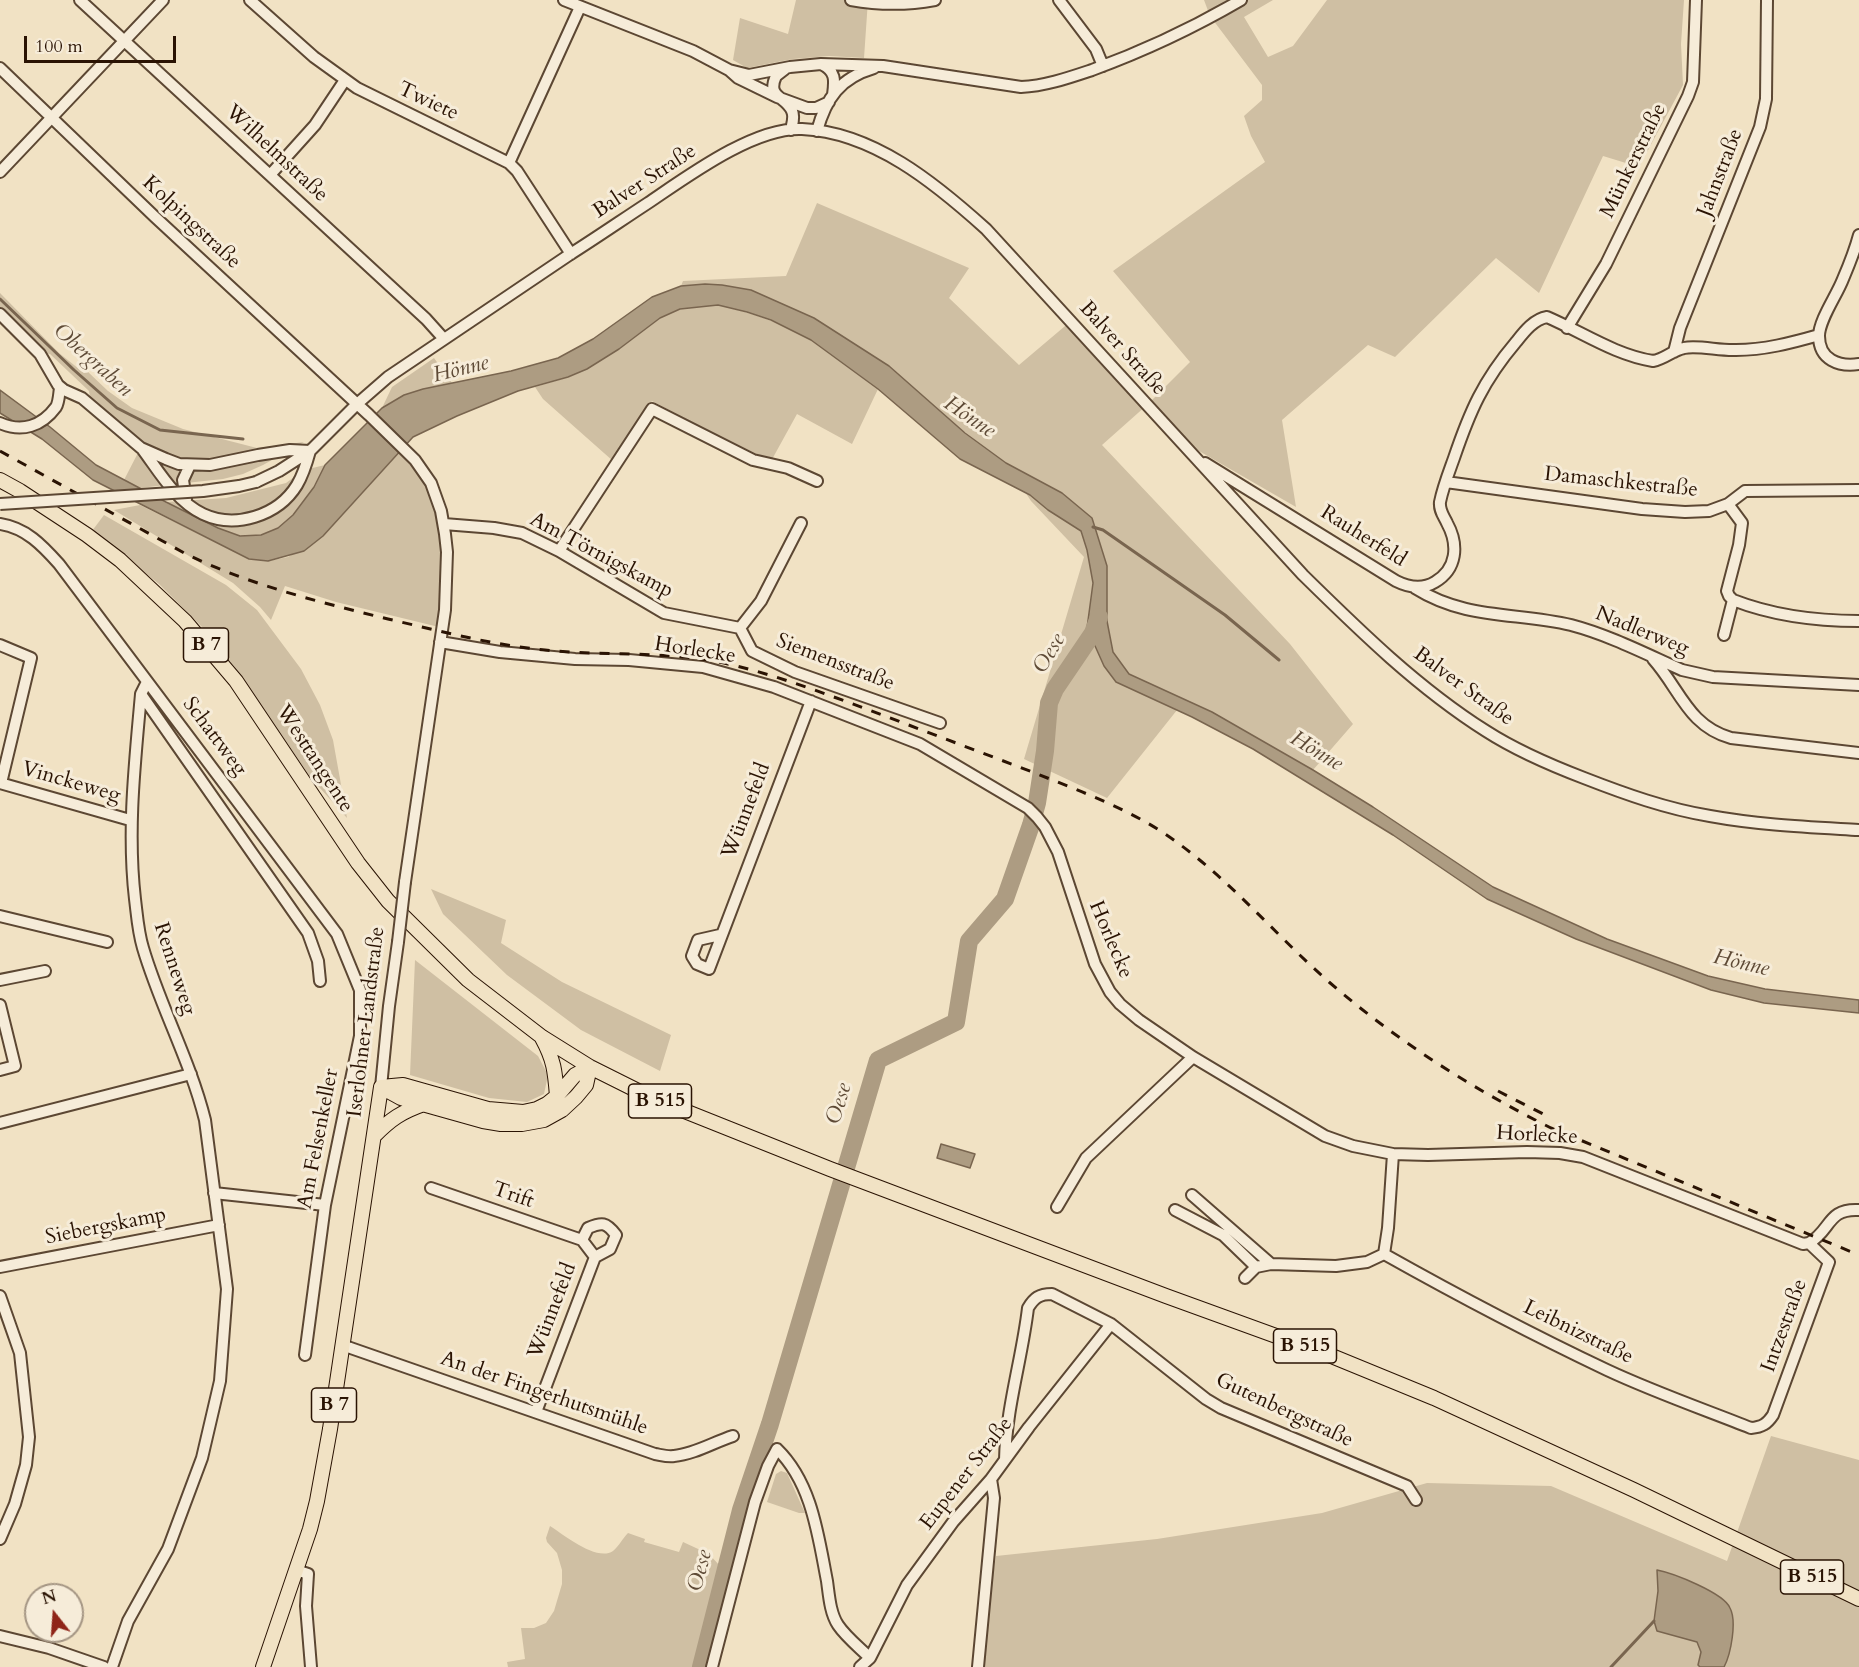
<!DOCTYPE html>
<html>
<head>
<meta charset="utf-8">
<style>
  body { margin:0 }
  #map { position:relative; width:1859px; height:1667px; overflow:hidden; background:#f1e2c4; font-family:Cardo,serif }
  canvas { display:block }
  .north { position:absolute; left:24px; top:1583px; width:60px; height:60px; box-sizing:border-box; background:#f6ecd9; border:2px solid #a49583; border-radius:50%; rotate:343deg; font-size:16px; font-weight:700; line-height:24px; text-align:center; color:#2a1303 }
  .north::after { content:''; display:block; margin:auto; width:21px; height:27px; background:#8f2418; clip-path:polygon(50% 0,100% 100%,50% 72%,0 100%) }
  .scale { position:absolute; left:24px; top:36px; width:152px; height:27px; box-sizing:border-box; border:3px solid #2a1303; border-top:0; padding-left:8px; font-size:18px; line-height:21px; white-space:nowrap; color:#2a1303; -webkit-text-stroke:4px #f6ecd9; paint-order:stroke }
</style>
</head>
<body>
<div id="map">
<canvas width="1859" height="1667"></canvas>
<div class="north">N</div>
<div class="scale">100 m</div>
</div>
<script>
const g = document.querySelector('canvas').getContext('2d');
g.lineJoin = 'round';
function paint(path, color) {
  g.fillStyle = color;
  g.fill(path, 'evenodd');
}
function stroke(path, color, width, dash) {
  g.strokeStyle = color;
  g.lineWidth = width;
  g.lineCap = dash ? 'butt' : 'round';
  g.setLineDash(dash || []);
  g.stroke(path);
}
function label(font, color, halo, rows, align = 'center') {
  g.font = font + ' Cardo,serif';
  g.lineWidth = 6;
  g.setLineDash([]);
  g.textBaseline = 'middle';
  g.strokeStyle = halo;
  g.fillStyle = color;
  for (const [text, x, y, turn = 0] of rows) {
    g.save();
    g.translate(x, y);
    g.rotate((+turn || 0) * Math.PI / 180);
    g.textAlign = isNaN(turn) ? turn : align;
    if (halo) g.strokeText(text, 0, 0);
    g.fillText(text, 0, 0);
    g.restore();
  }
}
paint(new Path2D(`
  M796,0H868L864,58L829,56L793,59L747,68L733,60L740,18L788,34Z
  M1204,0H1273L1244,17L1268,57L1293,46L1327,0H1684L1681,44L1683,85L1639,167L1603,156L1539,293L1496,258L1395,357L1368,345L1282,420L1296,507L1199,451L1147,405L1102,445L1290,644L1353,724L1313,770L1185,700L1107,798L1024,759L1084,557L1031,501L1006,463L953,423L889,366L814,318L751,290L722,285L705,284L681,286L683,281L786,276L817,203L969,268L949,298L1019,365L1071,321L1147,405L1190,362L1113,271L1265,162L1251,136L1244,116L1262,100V85L1210,16Z
  M0,293L59,353L84,373L87,371L108,391L132,408L183,429L257,448L304,442L263,465L243,474L223,479L139,488L124,480L141,447L91,404L89,391L50,354L41,353L0,314Z
  M718,305C750,313 782,322 810,339C834,354 856,372 878,389L852,444L797,414L770,463L652,401L613,461L543,399L535,387L569,377L587,369L619,349L660,318L680,309Z
  M434,358L452,383C428,388 403,393 382,408L392,387Z
  M401,451L421,473L437,508L443,551L439,627L336,602L285,586L271,620L260,607L233,583L114,510L140,505L249,559L268,561L288,557L324,535Z
  M325,465C309,497 282,546 238,535C213,529 189,513 166,502L226,498L286,483L304,470Z
  M104,515L226,585L257,610L301,669L320,705L333,740L347,818L310,777L242,677L207,632L159,584L92,531Z
  M431,889L506,920L501,943L562,982L671,1035L660,1071L581,1030L507,975L443,914Z
  M415,960L538,1056L548,1075L544,1094L527,1102L489,1098L410,1075Z
  M1771,1436L1859,1460V1667H984L991,1586L996,1556L1157,1539L1322,1513L1427,1483L1551,1486L1727,1561Z
  M781,1471L787,1473L805,1513H799L767,1502L776,1474Z
  M550,1526C564,1535 597,1562 613,1551C619,1546 623,1538 628,1533L645,1539L644,1542L679,1552L683,1542L709,1554L720,1566L694,1667H508L507,1662L525,1659L521,1628H534L546,1623L554,1611L562,1584V1570L557,1553L547,1542L546,1538Z`), '#cfbfa3');
const water = new Path2D(`
  M705,284L722,285L751,290L814,318L889,366L965,433L1006,463L1062,493L1092,518L1107,566V621L1113,652L1129,674L1212,712L1313,770L1373,807L1493,887L1607,939L1708,976L1765,989L1859,1000V1013L1764,1003L1711,990L1576,939L1487,899L1393,835L1253,749L1192,717L1116,682L1104,666L1087,628L1093,583L1087,550L1081,531L1048,510L1030,495L960,459L878,389L811,340L771,320L747,312L718,305L680,309L660,318L619,349L587,369L568,377L518,391L457,416L413,437L323,536L304,551L268,561L249,559L93,480L42,439L0,413V390L50,427L96,465L166,502L218,528L240,536L261,535L278,528L293,515L314,487L325,465L382,408L404,395L423,389L511,371L558,358L593,339L652,297L681,286Z
  M941,1144L975,1154L970,1168L937,1158Z
  M1657,1570C1673,1573 1724,1593 1730,1608C1737,1621 1731,1654 1724,1667H1700L1698,1665L1701,1652L1697,1642L1657,1631L1654,1621L1658,1591Z`);
paint(water, '#ad9c82');
stroke(water, '#79654f', 1.5);
stroke(new Path2D(`
  M0,299L74,370L117,408L160,430L243,439
  M1093,527L1103,530L1225,615L1279,660
  M1611,1667L1654,1621`), '#79654f', 3);
stroke(new Path2D(`
  M701,1667L741,1510L770,1424L878,1060L956,1022L969,941L1005,899L1031,825L1037,803L1045,751L1049,703L1055,689L1093,633L1099,617`), '#ad9c82', 18);
const minor = new Path2D(`
  M80,0L426,319L444,339
  M250,0L314,57L357,88L509,163L517,171L571,254
  M564,0L693,51L729,70L738,78L777,97L807,108H816L829,102
  M851,0C879,5 908,5 935,0
  M1059,0L1096,49L1103,66
  M821,64C836,71 835,80 833,95
  M0,68L155,217L369,415L415,460L431,483L441,511L445,534L447,552L445,610L405,882
  M785,69L776,76C766,98 786,96 792,111C795,117 792,124 791,130
  M729,70L749,75L790,67L821,64L883,66L1021,87C1045,86 1068,78 1092,70C1144,51 1193,28 1241,0
  M817,131C826,98 840,78 874,68
  M509,163L580,7
  M0,172L163,0
  M270,175L315,125L345,80
  M1859,235C1855,250 1849,265 1843,279C1837,295 1819,320 1819,336C1819,360 1839,367 1859,364
  M0,314L40,354L58,385L64,390L82,398L141,448L166,459L179,464L210,465L258,455L290,450L310,451
  M1567,328L1606,264L1688,96L1693,82L1696,0
  M1674,352L1680,328L1760,127L1766,99L1767,0
  M0,423C22,433 42,426 56,407C59,402 59,394 60,388
  M143,450C160,473 176,501 203,514C235,529 278,516 297,485C303,475 307,462 310,451
  M1205,463L1396,581C1408,587 1422,590 1435,582C1457,569 1459,545 1447,523C1444,516 1439,511 1440,502C1443,487 1449,472 1454,458C1470,411 1483,381 1516,342C1524,332 1534,319 1547,317C1582,332 1615,355 1653,361C1665,359 1673,350 1684,348C1698,345 1720,351 1736,350C1764,350 1791,343 1819,335
  M256,482L279,471L310,451L357,404L388,377C448,336 509,296 569,255C596,238 622,220 648,203C688,176 754,127 802,129C873,132 935,183 986,229L1303,575C1360,631 1418,688 1486,731C1517,751 1550,765 1584,778C1625,794 1667,809 1710,816C1759,825 1809,827 1859,830
  M1446,482L1642,509L1685,512L1709,511L1728,504L1745,491L1859,490
  M186,499L183,480L190,465
  M1728,504L1742,523L1739,545L1727,591L1729,596L1733,600C1774,616 1816,621 1859,621
  M0,524C26,528 42,545 59,564L337,934L360,990V1036L325,1205L305,1355
  M444,524L494,528L522,533L559,551L664,613L740,628
  M559,551L652,409L753,460L788,468L817,481
  M1415,588C1466,620 1516,612 1571,625C1609,635 1646,654 1682,670L1713,677L1859,685
  M740,628L752,651L795,672L940,723
  M740,628L761,601L801,523
  M1724,635L1733,600
  M440,642L500,652L575,659L629,660L703,667L774,687L920,744L1028,808L1037,817L1045,827L1058,852L1095,964L1110,992L1120,1004L1139,1020L1193,1057L1325,1136L1353,1146L1393,1154L1428,1155L1527,1152L1560,1153L1583,1157L1803,1244L1809,1243
  M0,645L31,658L1,783
  M1653,659C1680,689 1688,726 1731,738L1859,753
  M141,694L308,933L318,961L320,981
  M0,783L130,820
  M0,916L107,942
  M720,935L698,940L692,956L697,964L709,969L811,701
  M0,980L45,971
  M0,1005L15,1066L0,1070
  M381,1087L389,1006L398,942
  M0,1123L191,1074
  M431,1188L582,1240
  M214,1193L325,1205
  M1192,1195L1271,1264
  M1057,1207L1086,1158L1193,1057
  M1175,1210L1223,1235L1256,1267
  M1809,1243C1831,1231 1827,1208 1859,1210
  M1384,1254C1457,1295 1531,1334 1607,1370C1654,1392 1703,1409 1751,1428C1762,1427 1767,1424 1773,1415L1829,1262L1809,1243
  M1384,1254L1388,1228L1393,1154
  M0,1267L219,1225
  M1245,1278L1256,1267L1271,1264L1336,1266L1367,1262L1384,1254
  M0,1296L20,1353L29,1437L26,1465L15,1504L0,1539
  M342,1345L655,1454C661,1455 668,1457 674,1456C695,1454 714,1442 733,1436
  M536,1412L595,1257L610,1249L616,1235C606,1222 602,1222 588,1228L582,1240L595,1257
  M1005,1460C1006,1408 1022,1359 1028,1308C1034,1298 1039,1294 1052,1294L1111,1324L1206,1399L1221,1408L1407,1486L1416,1500
  M296,1570L308,1574L306,1606L311,1667
  M0,1636L49,1648L104,1667
  M870,1658L907,1585L953,1522L991,1479L1029,1427L1111,1324
  M112,1667L128,1621L168,1549L202,1458L220,1381L227,1289L205,1120C190,1060 160,1006 143,948C138,932 137,915 135,899C127,830 135,762 141,694L147,682
  M712,1667L755,1502L768,1466L777,1449C812,1483 818,1535 827,1581C829,1595 830,1613 838,1625C846,1637 860,1648 870,1658L860,1667
  M978,1667L994,1498L991,1479`);
const major = new Path2D(`
  M0,480L20,491L87,535L120,560L185,621L236,681L358,863L388,901L468,980L542,1037L590,1067L652,1098L830,1169L1166,1296L1334,1357L1434,1398L1634,1490L1859,1599
  M542,1038C554,1060 555,1071 557,1096
  M381,1087L401,1098L483,1121L501,1124H522L544,1120L562,1110L576,1097L586,1085L590,1067
  M381,1087L403,1085L488,1109L523,1112L537,1109L547,1104L557,1096L575,1075L590,1067
  M374,1136C391,1119 401,1112 424,1104
  M263,1667L310,1529L317,1501L330,1429L381,1087`);
stroke(minor, '#5c4733', 14);
stroke(major, '#2a1303', 16);
stroke(minor, '#f6ecd9', 10);
stroke(major, '#f1e2c4', 14);
stroke(new Path2D(`
  M0,451L186,554C250,585 319,602 388,619C440,631 492,645 545,650C603,656 662,651 719,662C776,674 831,696 885,716C935,735 985,754 1035,773C1077,790 1121,806 1159,830C1224,872 1272,932 1329,982C1397,1041 1471,1088 1551,1128L1859,1255
  M1498,1091L1551,1118`), '#2a1303', 3, [10, 10]);
const minorBridge = new Path2D(`
  M0,504L203,491L239,486L256,482
  M398,942L405,882`);
stroke(minorBridge, '#5c4733', 14, []);
stroke(minorBridge, '#f6ecd9', 10);
for (const [x, y, w] of [
  [206,645,45],
  [660,1101,63],
  [1305,1346,63],
  [334,1405,45],
  [1812,1577,63]
]) {
  const box = new Path2D();
  box.roundRect(x - w / 2, y - 17, w, 34, 4.5);
  g.fillStyle = '#f6ecd9';
  g.fill(box);
  stroke(box, '#2a1303', 1.5);
}
label('bold 20px', '#2a1303', null, [
  ["B 7",206,645],
  ["B 515",660,1101],
  ["B 515",1305,1346],
  ["B 7",334,1405],
  ["B 515",1812,1577]
]);
label('21px', '#2a1303', '#f6ecd9', [
  ["Twiete",428,102,25],
  ["Wilhelmstraße",276,154,43],
  ["Münkerstraße",1634,161,-64],
  ["Jahnstraße",1721,173,-69],
  ["Balver Straße",645,182,-33],
  ["Kolpingstraße",191,223,43],
  ["Balver Straße",1122,349,48],
  ["Damaschkestraße",1621,483,6],
  ["Rauherfeld",1363,537,32],
  ["Am Törnigskamp",601,556,28],
  ["Nadlerweg",1642,632,22],
  ["Horlecke",695,651,9],
  ["Siemensstraße",835,663,21],
  ["Balver Straße",1463,687,36],
  ["Schattweg",214,737,53],
  ["Westtangente",314,759,57],
  ["Vinckeweg",71,783,16],
  ["Wünnefeld",747,811,-69],
  ["Horlecke",1110,940,67],
  ["Renneweg",174,969,72],
  ["Iserlohner Landstraße",367,1022,-83],
  ["Horlecke",1537,1136,3],
  ["Am Felsenkeller",319,1139,-79],
  ["Trift",513,1196,19],
  ["Siebergskamp",106,1227,-11],
  ["Wünnefeld",553,1311,-69],
  ["Intzestraße",1785,1326,-70],
  ["Leibnizstraße",1578,1333,26],
  ["An der Fingerhutsmühle",544,1394,19],
  ["Gutenbergstraße",1284,1411,25],
  ["Eupener Straße",967,1474,-52]
]);
label('italic 22px', '#5e4a36', '#f6ecd9', [
  ["Obergraben",92,361,42],
  ["Hönne",461,370,-14],
  ["Hönne",969,418,34],
  ["Oese",1050,654,-60],
  ["Hönne",1316,752,31],
  ["Hönne",1741,964,13],
  ["Oese",840,1104,-74],
  ["Oese",701,1571,-76]
]);
</script>
</body>
</html>
